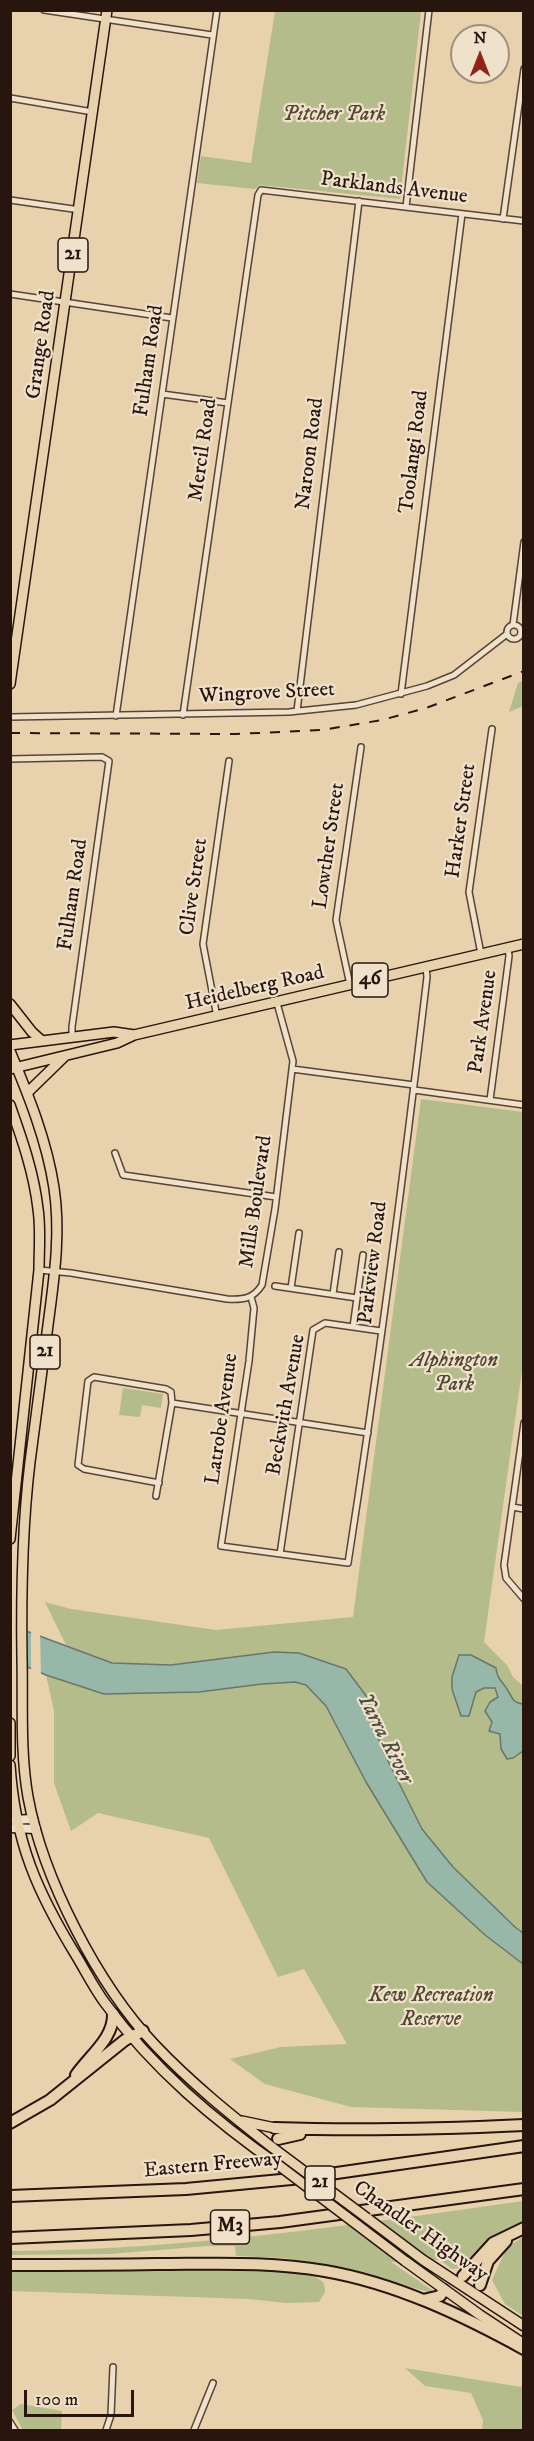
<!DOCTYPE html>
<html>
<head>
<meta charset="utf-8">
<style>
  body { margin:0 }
  #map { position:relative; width:534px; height:2441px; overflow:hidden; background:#e8d1ad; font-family:"IM FELL DW Pica",serif }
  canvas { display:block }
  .frame { position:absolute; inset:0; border:12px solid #27150e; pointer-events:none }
  .north { position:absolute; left:450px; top:24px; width:60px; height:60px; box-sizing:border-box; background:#f0e1ca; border:2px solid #a08f7f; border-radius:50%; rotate:0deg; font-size:16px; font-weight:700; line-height:24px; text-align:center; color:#27150e }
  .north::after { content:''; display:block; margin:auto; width:21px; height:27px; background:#8f2418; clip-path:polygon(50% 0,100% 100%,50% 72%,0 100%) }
  .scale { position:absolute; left:24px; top:2390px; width:110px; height:27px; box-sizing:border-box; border:3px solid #27150e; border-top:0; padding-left:8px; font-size:18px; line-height:21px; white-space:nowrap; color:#27150e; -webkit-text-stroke:4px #f0e1ca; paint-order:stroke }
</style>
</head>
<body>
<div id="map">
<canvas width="534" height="2441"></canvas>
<div class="frame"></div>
<div class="north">N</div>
<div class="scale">100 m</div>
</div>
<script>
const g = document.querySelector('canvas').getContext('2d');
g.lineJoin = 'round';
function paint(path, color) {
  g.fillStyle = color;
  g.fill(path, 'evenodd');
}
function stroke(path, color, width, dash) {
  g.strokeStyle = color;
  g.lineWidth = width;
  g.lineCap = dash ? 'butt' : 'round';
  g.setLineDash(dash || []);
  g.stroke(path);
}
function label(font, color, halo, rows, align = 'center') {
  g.font = font + ' "IM FELL DW Pica",serif';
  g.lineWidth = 4.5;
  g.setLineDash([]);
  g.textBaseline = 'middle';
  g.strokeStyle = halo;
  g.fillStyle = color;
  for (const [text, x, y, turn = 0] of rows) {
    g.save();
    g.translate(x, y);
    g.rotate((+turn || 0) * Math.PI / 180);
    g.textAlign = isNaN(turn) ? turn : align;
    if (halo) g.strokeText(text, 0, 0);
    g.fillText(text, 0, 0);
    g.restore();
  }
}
paint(new Path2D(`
  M275,11H421L400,199L260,185L255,189L197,183L201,156L251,163Z
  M523,681V706L509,712L518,683Z
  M421,1099L523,1112V1363L484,1642L507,1665L513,1677L523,1686V1933L515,1927L453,1867L422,1829L386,1757L346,1669L299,1653L274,1652L171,1665L112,1663L66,1645L45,1602L71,1609L216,1630L353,1617Z
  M123,1388L163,1394L161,1408L142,1405L140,1417L119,1415Z
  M46,1675L104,1694L199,1692L262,1684L295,1682L306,1685L326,1706L366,1782L427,1882L485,1935L523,1964V2112L351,2107L265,2084L230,2059L281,2047L347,2044L304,1969L278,1977L209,1838L98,1813L71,1831L54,1783V1711Z
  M523,2201V2221L493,2236L462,2268L452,2269L440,2260L391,2262L432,2290V2293L344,2269L285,2258L236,2256L235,2246H208L110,2254L11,2255V2251C183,2250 353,2225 523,2201Z
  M523,2237V2316L505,2304L492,2280L507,2247Z
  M225,2269C248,2270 309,2267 324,2283L325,2292L319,2302L286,2303L249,2299L11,2291V2270Z
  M405,2368L521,2387L523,2380V2430H482L483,2420L471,2393L425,2386Z
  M21,2404L62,2411L61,2430H23L12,2410Z`), '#b4bc8b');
const water = new Path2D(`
  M10,1625L112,1663L171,1665L274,1652L299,1653L346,1669L367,1697L375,1730L386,1757L422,1829L453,1867L515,1927L523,1933V1964L485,1935L427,1882L366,1782L326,1706L306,1685L295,1682L262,1684L199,1692L104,1694L46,1675L11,1660Z
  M459,1655H471L496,1668C497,1679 502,1681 507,1689C513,1698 511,1702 523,1704V1751L513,1758L507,1759L501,1749L500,1734L489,1731L492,1722L485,1711L490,1702L498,1697L495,1688H484L476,1692L469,1716H461L452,1689V1677Z`);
paint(water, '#97b7a8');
stroke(water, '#6a766a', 1.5);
paint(new Path2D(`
  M10,1622L28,1627V1671L10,1663Z
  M31,1628L40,1632L41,1676L31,1672Z`), '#e8d1ad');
const minor = new Path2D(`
  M44,10L212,35
  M10,98L93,112
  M10,200L80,210
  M406,207L429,10
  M503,219L524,69
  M10,294L172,318
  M162,394L228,403
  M507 632a7 7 0 1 1 14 0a7 7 0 1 1-14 0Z
  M513,625L524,542
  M401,694L462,214
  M297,711L359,201
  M183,715L258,195L261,190L524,221
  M116,716L217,10
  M10,717L289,712L356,705L427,686L454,675L507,634
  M10,759L102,757L109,761L72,1027V1036
  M481,954L469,892L492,729
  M350,985L336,920L361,747
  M217,1017L203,944L229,761
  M292,1069L414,1085
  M414,1090L524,1105
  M490,1100L509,956L508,948
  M115,1153L123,1175L276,1197
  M39,1270L71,1273L227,1299C243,1300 253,1299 262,1285L275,1209L293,1061L277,1003
  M275,1286L357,1298
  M291,1288L299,1233
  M333,1294L339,1252
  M251,1297L254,1308L249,1361L221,1546L348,1563C378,1369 404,1173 427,977L426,967
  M353,1327L363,1255
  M524,1423L504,1565L506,1578L524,1599
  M159,1483L84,1469L78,1465L88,1381L94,1377L166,1389L171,1392L172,1403L368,1433
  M156,1496L172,1403
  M512,1507L524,1509
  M280,1554L313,1330L325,1323L381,1331
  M10,2422L15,2430
  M106,2430L111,2415L113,2367
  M194,2430L213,2383`);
const secondary = new Path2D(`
  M10,1820L33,1819
  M10,1828L36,1829`);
const primary = new Path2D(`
  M10,684L107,10
  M10,1004L32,1032L41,1040
  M10,1045L114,1032L134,1035
  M10,1051C28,1094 47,1141 54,1188C61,1234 54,1279 48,1325C42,1371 36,1416 30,1462C22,1528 21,1593 22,1659C23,1705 20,1752 28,1797C43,1879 98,1985 155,2045C191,2083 232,2116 273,2148
  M10,1069L117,1043L134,1035L524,944
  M27,1093L65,1056
  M10,1105C22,1139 34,1173 38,1209C41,1229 39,1250 39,1270L10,1539
  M10,1723V1756
  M10,1765C15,1842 37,1892 77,1957C86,1972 94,1988 105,2003C153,2069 215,2121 281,2167
  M242,2121L275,2128
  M367,2218L423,2260L524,2326
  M405,2261L480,2315L524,2344`);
const motorway = new Path2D(`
  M76,2075C89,2056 114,2038 113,2014
  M10,2123L50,2100L125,2040L143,2031
  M275,2128C358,2131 440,2129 524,2125
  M278,2139L300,2134
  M10,2196L186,2189L302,2178L524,2146
  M10,2238L191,2230L280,2222L524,2189
  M10,2265C59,2265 108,2265 156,2264C212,2264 270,2261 325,2271C395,2283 462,2315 524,2349
  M463,2276L493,2243L524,2228
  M480,2285L488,2261L506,2241
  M423,2300L440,2296L444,2290`);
stroke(minor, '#574436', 8);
stroke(secondary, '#27150e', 11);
stroke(primary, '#27150e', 12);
stroke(motorway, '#27150e', 14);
stroke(minor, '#f0e1ca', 5);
stroke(secondary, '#f0e1ca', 8);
stroke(primary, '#e8d1ad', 9);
stroke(motorway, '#e8d1ad', 10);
stroke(new Path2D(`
  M10,733L236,734L322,730L382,720L426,708L524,671`), '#27150e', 2, [10, 10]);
const primaryBridge = new Path2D(`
  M273,2148L367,2218
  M281,2167L405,2261`);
stroke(primaryBridge, '#27150e', 12, []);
stroke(primaryBridge, '#e8d1ad', 9);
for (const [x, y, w] of [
  [73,255,30],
  [370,980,36],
  [45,1352,30],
  [320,2183,30],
  [230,2227,39]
]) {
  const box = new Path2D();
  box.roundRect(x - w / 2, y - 17, w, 34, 4.5);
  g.fillStyle = '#f0e1ca';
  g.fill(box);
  stroke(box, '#27150e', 1.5);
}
label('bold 20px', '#27150e', null, [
  ["21",73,255],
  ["46",370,980],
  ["21",45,1352],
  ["21",320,2183],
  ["M3",230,2227]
]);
label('italic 21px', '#514734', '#f0e1ca', [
  ["Pitcher Park",334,116],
  ["Alphington",454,1362],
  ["Park",454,1386],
  ["Kew Recreation",431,1997],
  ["Reserve",431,2021]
]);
label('21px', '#27150e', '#f0e1ca', [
  ["Parklands Avenue",394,189,7],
  ["Grange Road",42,345,-82],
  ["Fulham Road",150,361,-82],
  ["Mercil Road",204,450,-82],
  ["Toolangi Road",415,452,-83],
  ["Naroon Road",311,454,-83],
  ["Wingrove Street",267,694,-3],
  ["Harker Street",462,821,-82],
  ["Lowther Street",330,846,-82],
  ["Clive Street",195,887,-82],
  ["Fulham Road",74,895,-82],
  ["Heidelberg Road",255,989,-13],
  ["Park Avenue",484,1022,-82],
  ["Mills Boulevard",257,1202,-82],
  ["Parkview Road",374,1263,-83],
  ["Beckwith Avenue",287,1405,-80],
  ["Latrobe Avenue",223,1419,-82],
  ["Eastern Freeway",213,2166,-5],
  ["Chandler Highway",420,2232,35]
]);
label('italic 22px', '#4e4e44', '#f0e1ca', [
  ["Yarra River",384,1739,63]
]);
</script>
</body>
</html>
